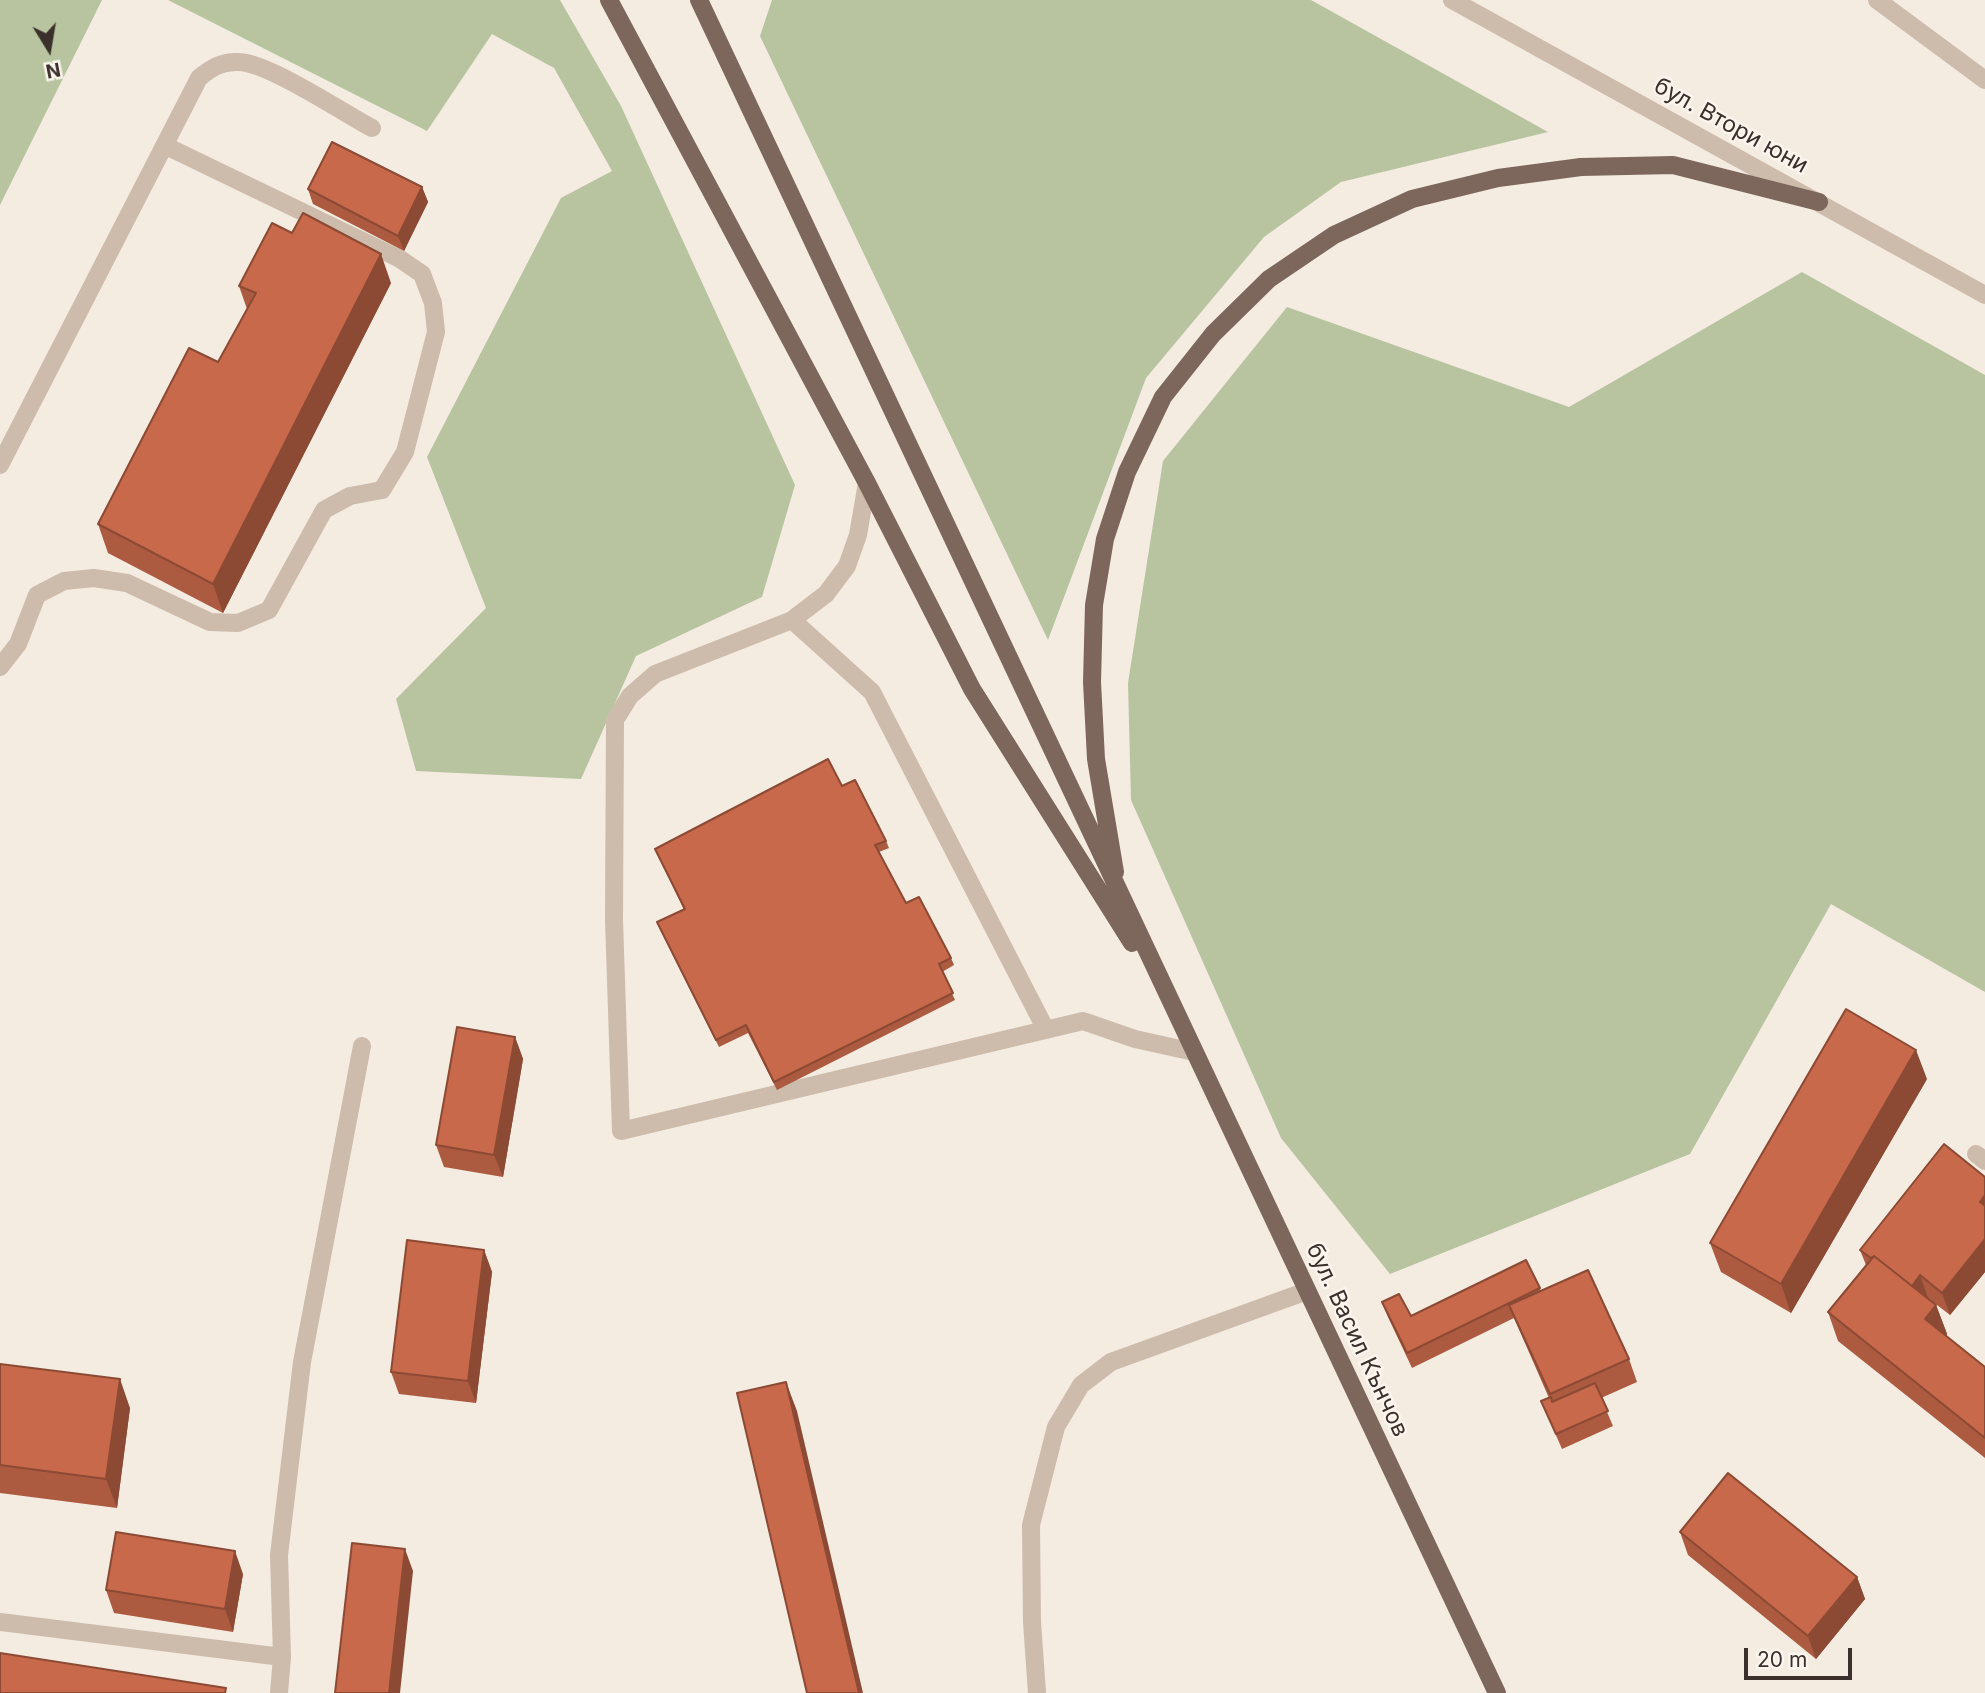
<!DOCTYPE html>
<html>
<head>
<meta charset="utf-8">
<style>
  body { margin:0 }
  #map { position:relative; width:1985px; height:1693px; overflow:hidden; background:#f4ebe1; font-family:Inter,sans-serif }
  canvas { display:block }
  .north { position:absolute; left:14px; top:14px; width:70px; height:70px; -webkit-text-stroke:5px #fbf5ee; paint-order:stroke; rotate:169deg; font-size:19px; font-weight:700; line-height:28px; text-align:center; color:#3b302b }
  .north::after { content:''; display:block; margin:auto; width:24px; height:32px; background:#3b302b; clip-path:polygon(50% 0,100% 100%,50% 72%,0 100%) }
  .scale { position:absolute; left:1744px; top:1648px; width:108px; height:32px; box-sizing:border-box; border:4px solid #3b302b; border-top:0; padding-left:9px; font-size:21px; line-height:24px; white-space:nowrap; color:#3b302b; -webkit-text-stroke:5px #fbf5ee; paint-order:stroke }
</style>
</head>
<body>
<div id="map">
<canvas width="1985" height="1693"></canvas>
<div class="north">N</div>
<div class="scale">20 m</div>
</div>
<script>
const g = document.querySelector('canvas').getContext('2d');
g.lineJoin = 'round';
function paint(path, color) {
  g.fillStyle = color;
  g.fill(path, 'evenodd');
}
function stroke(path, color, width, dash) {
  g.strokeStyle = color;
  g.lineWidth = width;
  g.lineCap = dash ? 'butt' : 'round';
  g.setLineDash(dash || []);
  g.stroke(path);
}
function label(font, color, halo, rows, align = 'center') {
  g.font = font + ' Inter,sans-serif';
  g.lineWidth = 5;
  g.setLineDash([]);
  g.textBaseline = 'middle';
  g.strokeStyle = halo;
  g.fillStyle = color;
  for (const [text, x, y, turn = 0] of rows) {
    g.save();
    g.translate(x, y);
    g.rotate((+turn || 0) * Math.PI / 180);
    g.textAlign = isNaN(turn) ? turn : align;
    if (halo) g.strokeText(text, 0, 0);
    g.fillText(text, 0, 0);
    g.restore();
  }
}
paint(new Path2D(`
  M0,0H102L0,205Z
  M168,0H560L621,106L795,485L762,597L636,656L581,779L416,771L396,699L486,608L427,457L561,198L612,171L554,68L492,34L427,131Z
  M772,0H1311L1548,132L1341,182L1264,237L1146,378L1048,640L760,36Z
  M1802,272L1985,375V992L1831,904L1690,1154L1390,1274L1281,1138L1131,800L1128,683L1163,461L1287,307L1569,407Z`), '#b8c4a0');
stroke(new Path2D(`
  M0,465L199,78C211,68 222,61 239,62C269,63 342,112 372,128
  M867,483L858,535L847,566L826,594L792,620L655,674L630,696L615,720L614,920L621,1131L1083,1021L1135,1039L1194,1052
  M792,620L872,692L1046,1030
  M0,667L18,644L37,595L64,581L94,578L127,583L210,622L238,623L269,610L324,510L350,496L382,490L405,452L436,332L433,303L422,274L400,259L166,146
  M1976,1154L1985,1161
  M0,1622L282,1657
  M279,1693L282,1657L279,1555L302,1362L362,1046
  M1037,1693L1032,1622L1031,1525L1056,1427L1081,1385L1111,1362L1307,1291`), '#cdbbac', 18);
stroke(new Path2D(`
  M1877,0L1985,80`), '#cdbbac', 18);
stroke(new Path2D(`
  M1452,0L1985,295`), '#cdbbac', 18);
stroke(new Path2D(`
  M609,0L867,483L972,689L1132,943
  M699,0L1497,1693
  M1115,872L1096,759L1092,682L1094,605L1105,539L1127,472L1163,397L1213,334L1269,279L1334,235L1412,199L1498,178L1581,167L1673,165L1819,202`), '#7d675c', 18);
paint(new Path2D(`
  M422,187L428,202L404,251L313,204L308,189Z
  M391,283L223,613L108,553L98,524L218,362L247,309L239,286Z
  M842,786L886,841L889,848L879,852L906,903L951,958L954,965L942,972L955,1000L777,1090L748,1033L719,1047L660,929L657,922L684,910L655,849Z
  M515,1037L523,1059L503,1177L444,1167L436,1145Z
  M1927,1079L1791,1313L1721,1272L1710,1243Z
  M1985,1177V1272L1950,1315L1928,1298V1299L1936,1305L1947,1334L1946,1336L1985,1367V1458L1838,1341L1828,1312L1866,1265L1860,1250Z
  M484,1250L492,1272L476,1403L399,1394L391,1372Z
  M1526,1260L1541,1291L1629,1359L1637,1382L1601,1398L1613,1426L1562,1449L1541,1401L1549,1398L1514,1318L1412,1368L1388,1317L1382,1302L1411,1316Z
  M0,1364L130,1408L117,1508L0,1493Z
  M1680,1532L1857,1577L1865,1599L1816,1659L1688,1555Z
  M243,1574L233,1632L114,1613L106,1590Z`), '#ac5a40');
paint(new Path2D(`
  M422,187L428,202L404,251L398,236Z
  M381,254L391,283L223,613L213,584Z
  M515,1037L523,1059L503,1177L494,1155Z
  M1916,1050L1927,1079L1791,1313L1781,1284Z
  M1985,1195V1216L1980,1202Z
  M1985,1239V1272L1950,1315L1942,1293Z
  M484,1250L492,1272L476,1403L468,1381Z
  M1920,1275L1928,1298L1918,1311L1910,1289Z
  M1936,1305L1947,1334L1936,1348L1925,1319Z
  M120,1379L130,1408L117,1508L106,1479Z
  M786,1382L797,1411L863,1693H859Z
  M405,1549L413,1571L400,1693H389Z
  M235,1551L243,1574L233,1632L225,1609Z
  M1857,1577L1865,1599L1816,1659L1808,1636Z`), '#8c4a34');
const building = new Path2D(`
  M332,142L422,187L398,236L308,189Z
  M303,213L381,254L213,584L98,524L189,348L218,362L256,293L239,286L272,223L292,233Z
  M828,759L842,786L855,780L886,841L875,845L906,903L919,897L951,958L939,964L953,993L774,1082L746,1025L716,1040L657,922L685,909L655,849Z
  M1846,1009L1916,1050L1781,1284L1710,1243Z
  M457,1027L515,1037L494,1155L436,1145Z
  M1944,1144L1985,1177V1195L1980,1202L1985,1206V1239L1942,1293L1920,1275L1912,1286L1874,1256L1871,1258L1860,1250Z
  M407,1240L484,1250L468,1381L391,1372Z
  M1874,1256L1936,1305L1925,1319L1985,1367V1438L1828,1312Z
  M1526,1260L1540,1288L1407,1353L1382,1302L1399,1294L1411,1316Z
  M1588,1270L1629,1359L1550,1394L1509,1305Z
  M0,1364L120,1379L106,1479L0,1465Z
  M786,1382L859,1693H807L737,1393Z
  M1595,1383L1608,1411L1556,1434L1541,1401L1551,1397L1552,1402Z
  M1728,1473L1857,1577L1808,1636L1680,1532Z
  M116,1532L235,1551L225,1609L106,1590Z
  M352,1543L405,1549L389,1693H335Z
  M0,1653L226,1688L225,1693H0Z`);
paint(building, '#c8694b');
stroke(building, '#8c4a34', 2);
label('23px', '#3b302b', '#fbf5ee', [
  ["бул. Втори юни",1731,126,29],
  ["бул. Васил Кънчов",1357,1340,65]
]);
</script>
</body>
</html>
